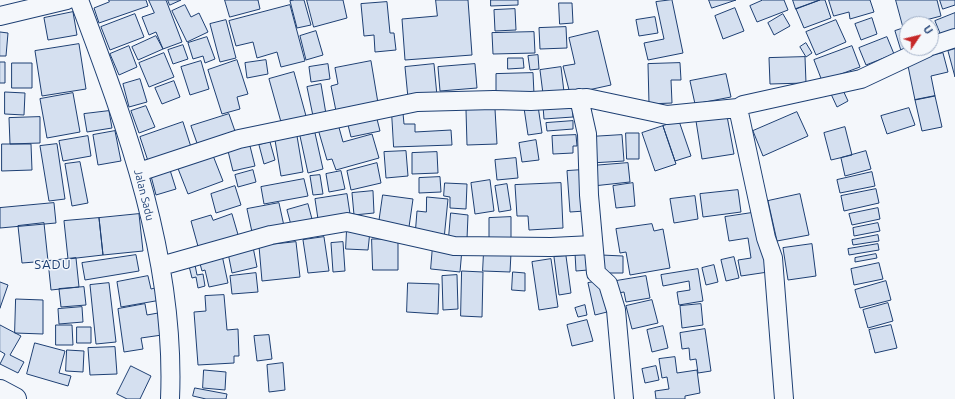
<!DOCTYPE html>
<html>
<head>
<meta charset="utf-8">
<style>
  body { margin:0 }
  #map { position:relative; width:955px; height:399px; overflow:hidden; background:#f4f7fb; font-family:Ubuntu,sans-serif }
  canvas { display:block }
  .north { position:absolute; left:899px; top:16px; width:40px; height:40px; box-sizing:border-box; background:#f4f7fb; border:1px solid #9eadc5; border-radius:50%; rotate:55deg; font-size:11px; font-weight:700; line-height:16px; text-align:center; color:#1d3f73 }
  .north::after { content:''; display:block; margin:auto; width:14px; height:18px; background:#c62828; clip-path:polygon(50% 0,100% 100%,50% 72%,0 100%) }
</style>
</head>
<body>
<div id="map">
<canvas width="955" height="399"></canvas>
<div class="north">U</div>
</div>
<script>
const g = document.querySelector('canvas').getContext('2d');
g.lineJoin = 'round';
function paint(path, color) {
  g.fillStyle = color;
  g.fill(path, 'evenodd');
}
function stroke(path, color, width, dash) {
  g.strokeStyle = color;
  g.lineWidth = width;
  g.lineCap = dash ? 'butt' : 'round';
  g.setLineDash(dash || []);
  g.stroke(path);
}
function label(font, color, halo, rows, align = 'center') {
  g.font = font + ' Ubuntu,sans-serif';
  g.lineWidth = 3;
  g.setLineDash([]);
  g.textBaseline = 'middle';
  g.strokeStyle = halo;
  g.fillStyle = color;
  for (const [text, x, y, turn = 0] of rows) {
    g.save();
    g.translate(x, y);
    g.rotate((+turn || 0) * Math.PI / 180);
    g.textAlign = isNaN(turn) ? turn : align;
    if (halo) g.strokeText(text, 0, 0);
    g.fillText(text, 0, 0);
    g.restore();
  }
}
const building = new Path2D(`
  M109,0H146L148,6L99,23L94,8L109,2Z
  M149,0H166L182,42L163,49L156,32L149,35L142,17L154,13Z
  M168,0H181L170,5Z
  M225,0H258L260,9L230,17Z
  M295,0H304L311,25L297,28L290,1Z
  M307,0H343L347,18L314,27Z
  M436,0H468L472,55L405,60L402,19L437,16Z
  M491,0H518V5L491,6Z
  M672,0L683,53L648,60L644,43L664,39L656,2Z
  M709,0H736L712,8Z
  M763,0H784L788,10L757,22L750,6Z
  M793,0H820L796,9Z
  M820,0H825L831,18L804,28L796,9Z
  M829,0H870L874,12L850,19L849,12L834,16Z
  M896,0H937L941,16L903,26Z
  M940,0H955V5L943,9Z
  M387,2L390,33H394L396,50L375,52L374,35L364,36L361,4Z
  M559,3H572L573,23L560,24Z
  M185,5L191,17L199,13L208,32L187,42L172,11Z
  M290,5L305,61L281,67L277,52L257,58L253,42L236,46L229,21Z
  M735,8L744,31L723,39L715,16Z
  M515,9L516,30L495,31L494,10Z
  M73,12L77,35L48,40L44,18Z
  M955,13V32L942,38L935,21Z
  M135,14L144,37L110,50L101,27Z
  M783,14L790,26L774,35L768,23Z
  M655,17L658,33L639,36L636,20Z
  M872,18L877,34L861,40L855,24Z
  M226,20L236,58L220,62L210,24Z
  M836,20L846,42L816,55L806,32Z
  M931,21L936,39L931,40V24H919Z
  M566,27L567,48L540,49L539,28Z
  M907,27V48L902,54L895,31Z
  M316,31L323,55L306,60L300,36Z
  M598,31L611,85L570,94L563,66L575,64L569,38Z
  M0,32L8,33L6,56H0Z
  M534,32L535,53L493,54L492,33Z
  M156,36L163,49L138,60L132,47Z
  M207,37L215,59L205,63L203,56L193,59L188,43Z
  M887,37L894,54L866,65L859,48Z
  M806,43L812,53L806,57L800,47Z
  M79,44L86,89L42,96L35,51Z
  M183,45L188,59L173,64L168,50Z
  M129,46L137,67L119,75L110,54Z
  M852,46L860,67L822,81L814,60Z
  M955,49V77L948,51Z
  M164,53L174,77L149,87L139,63Z
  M943,53L948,72L931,76L935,96L915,100L907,61Z
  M538,55L539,69L530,70L528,56Z
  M805,57L806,83L770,84L769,58Z
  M508,58H523L524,68L508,69Z
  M237,60L248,94L237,97L240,109L222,114L208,70Z
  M266,60L268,74L247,78L245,63Z
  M201,61L209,89L190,95L181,67Z
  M371,61L378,103L336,111L331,86L338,84L335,68Z
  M0,62H5V83H0Z
  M12,63H32V88H12Z
  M680,63L681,80H671L672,103L649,104L648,64Z
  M328,64L330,79L311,82L309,67Z
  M434,64L437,96L408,98L405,67Z
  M475,64L477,88L440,91L438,67Z
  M561,67L564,92L543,94L540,70Z
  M294,72L306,116L281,122L269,79Z
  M533,73L534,94H496V74Z
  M726,74L731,97L695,104L690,81Z
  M140,79L147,102L129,107L123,84Z
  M174,81L180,97L162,104L155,88Z
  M321,84L326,114L313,116L307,87Z
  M842,88L848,101L837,107L831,94Z
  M5,92L25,93L24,115L5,114Z
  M73,93L80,132L47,138L40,99Z
  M935,96L942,127L922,131L915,100Z
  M572,104L573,117L544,119L543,106Z
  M146,106L155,127L139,133L131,111Z
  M538,106L542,133L528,135L524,108Z
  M909,108L915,125L887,134L881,116Z
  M495,109L497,144L467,145L466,110Z
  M109,111L112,128L87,132L84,114Z
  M797,112L808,136L763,156L753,131Z
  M392,113H403L404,124H415V132L451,130L452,145L394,147Z
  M229,114L236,134L198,146L191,126Z
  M376,115L380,131L351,137L347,121Z
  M727,116L734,154L702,159L696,121Z
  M40,117V143L10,144L9,118Z
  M573,121V129L547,131L546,123Z
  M679,121L691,156L675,161L663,126Z
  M183,122L191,147L148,161L140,137Z
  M338,124L343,142L372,134L379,158L336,170L332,159L327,160L318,129Z
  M663,126L676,164L655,171L642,133Z
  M845,127L852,155L831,160L824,133Z
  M115,131L121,161L98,165L93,135Z
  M315,133L323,169L308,173L300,136Z
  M626,133H639V159H627Z
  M576,135L577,146H573V153L553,154L552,136Z
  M622,135L624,161L591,163L589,137Z
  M88,136L91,156L63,161L59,141Z
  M297,136L303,172L281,176L275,140Z
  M536,140L539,160L522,162L519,143Z
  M270,142L275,160L264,164L259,145Z
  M2,144H31L32,170L2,171Z
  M57,144L65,199L49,201L40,146Z
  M250,146L255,166L233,171L228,151Z
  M406,151L408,176L386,178L384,152Z
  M866,151L871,169L845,176L841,158Z
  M437,152L438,173L412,174V153Z
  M212,153L223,181L188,194L177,166Z
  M516,158L518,178L497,180L495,160Z
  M80,162L88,203L72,206L65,164Z
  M377,163L381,183L351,190L347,171Z
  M628,163L630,182L593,186L591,166Z
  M170,170L176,189L156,195L151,176Z
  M253,170L256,182L238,187L235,175Z
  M582,170L585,211L570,212L567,171Z
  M341,171L345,189L329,192L326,174Z
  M872,172L875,186L840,193L837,180Z
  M320,175L323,194L313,195L310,176Z
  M440,177L441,192L419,193V178Z
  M304,179L308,196L264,204L261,187Z
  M490,180L494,211L475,214L471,183Z
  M445,183L467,184L466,209L450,208V197L444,196Z
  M561,183L563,228L529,230L528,216H517L515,185Z
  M633,183L635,206L616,208L613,186Z
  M507,184L511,210L499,212L495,186Z
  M235,186L241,205L216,213L211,194Z
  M876,189L879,203L844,211L841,196Z
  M738,190L741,212L703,217L700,194Z
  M373,191L374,213L354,215L352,193Z
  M347,194L350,214L318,219L315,199Z
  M800,194L809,235L777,241L768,201Z
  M383,195L413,199L409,227L379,223Z
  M695,196L698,219L674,223L670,199Z
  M427,197L448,199L444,239L415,236L417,211L426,212Z
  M54,203L56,223L0,228V208Z
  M279,203L284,226L252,232L247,209Z
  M308,204L312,219L291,225L287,210Z
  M878,208L880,219L852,225L849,214Z
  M758,212L768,272L741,276L738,260L751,258L748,238L729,241L725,217Z
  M451,213L468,215L467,239L449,237Z
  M139,214L143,251L103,255L99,218Z
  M232,214L239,238L199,250L191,221L211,215L213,220Z
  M511,217V243H489V218Z
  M99,218L103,255L68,259L64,221Z
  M44,223L48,261L22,263L18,226Z
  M878,223L880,231L854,236L853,228Z
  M652,224L654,231L663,229L670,268L630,275L626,252L620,253L616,229Z
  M347,229L370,231L368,250L346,249Z
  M878,235L879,241L853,245L852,240Z
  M324,237L329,271L308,273L303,240Z
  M372,239H398V270H373Z
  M296,242L300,277L262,281L259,246Z
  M343,242L345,271L333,272L331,243Z
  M812,244L816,276L788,280L783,248Z
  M878,244L879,250L849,255L848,249Z
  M433,245L462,249L460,272L431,269Z
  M253,247L257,267L232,273L228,253Z
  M484,251L511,253L510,272L483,271Z
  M586,252L588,270L576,271L575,253Z
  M876,254L877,258L855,262V258Z
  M136,255L139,271L85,280L82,263Z
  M222,255L228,283L209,287L205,270L202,271L199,260Z
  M601,255L623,256V273H601Z
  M566,256L571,293L559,295L554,257Z
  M734,257L739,278L726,281L721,260Z
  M76,258L79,287L51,290L48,261Z
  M551,259L558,307L539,310L532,262Z
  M879,263L883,279L854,285L851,269Z
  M195,265L197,275L203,274L205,286L198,288L196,277L192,278L189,266Z
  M714,265L718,282L706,285L702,268Z
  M698,269L703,301L679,305L677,292L690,290L689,281L663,286L661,275Z
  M462,271L483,272L482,317L461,316Z
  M513,272L525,273V291L512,290Z
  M256,273L258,292L232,294L230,276Z
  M457,275L458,309L443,310L442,276Z
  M148,276L151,289L159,287L161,300L121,307L117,282Z
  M646,276L650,298L626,302L624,292L618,293L616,281Z
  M600,281L607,312L595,315L588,283Z
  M886,281L891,300L860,308L855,290Z
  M0,282L8,285L0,308Z
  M109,283L116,342L96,344L90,285Z
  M408,283L439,284L438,314L407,312Z
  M84,287L86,305L61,307L59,289Z
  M224,295L227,330L238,329L239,356H234V363L198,365L194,312L206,311L205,296Z
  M16,299L43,300V334L15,333Z
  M652,300L658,323L632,329L626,306Z
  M888,303L893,321L868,328L863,310Z
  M145,304L147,315L158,313L162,335L141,338L143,349L124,352L118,309Z
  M701,304L703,325L682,328L680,306Z
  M585,305L587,315L578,317L575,308Z
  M82,307L83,322L59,324L58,309Z
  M587,320L593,341L572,346L567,325Z
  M0,325L21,336L10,355L24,362L18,373L0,364L5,354L0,351Z
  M56,325H72L73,345H56Z
  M891,325L897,348L875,353L869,330Z
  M663,326L668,348L652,352L647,330Z
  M77,327H91V343H77Z
  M705,329L711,371L698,373L696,359L690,360L689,348L682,349L680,333Z
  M269,335L272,359L257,361L254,336Z
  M35,343L65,351L59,373L71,376L68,386L27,374Z
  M115,347L117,374L90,375L88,348Z
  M67,350L84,351L83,372L66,371Z
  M675,357L677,373L697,370L700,393L685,396V399H656L655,391L669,389L667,377L662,378L659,359Z
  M283,363L285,390L269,392L267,365Z
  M131,366L151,376L140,399H127L117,394Z
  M656,366L659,380L645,383L642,369Z
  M204,370L226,372L225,390L203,388Z
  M195,388L227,394L226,399H206L193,396Z`);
paint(building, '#d5e0f0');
stroke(building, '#1d3f73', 1);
const street = new Path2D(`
  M79,0C127,128 176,260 170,399
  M0,16L67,0
  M931,46L955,38
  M579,98L587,134L589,195L596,273L608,284L616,310L624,399
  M738,108L766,238L773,258L784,399
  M139,172L239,139L417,102L494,100L531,101L587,98L667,115L738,108L743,105L861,79L927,48
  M161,266L271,235L347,222L454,246L551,247L593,245`);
const highway = new Path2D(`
  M0,391L15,399`);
stroke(street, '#1d3f73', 20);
stroke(highway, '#1d3f73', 24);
stroke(street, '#f4f7fb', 18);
stroke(highway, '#f4f7fb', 22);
label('11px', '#1d3f73', '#f4f7fb', [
  ["Jalan Sadu",144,195,76]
]);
g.letterSpacing = '1px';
label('13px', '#1d3f73', '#f4f7fb', [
  ["SADU",53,265]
]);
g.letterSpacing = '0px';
</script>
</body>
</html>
